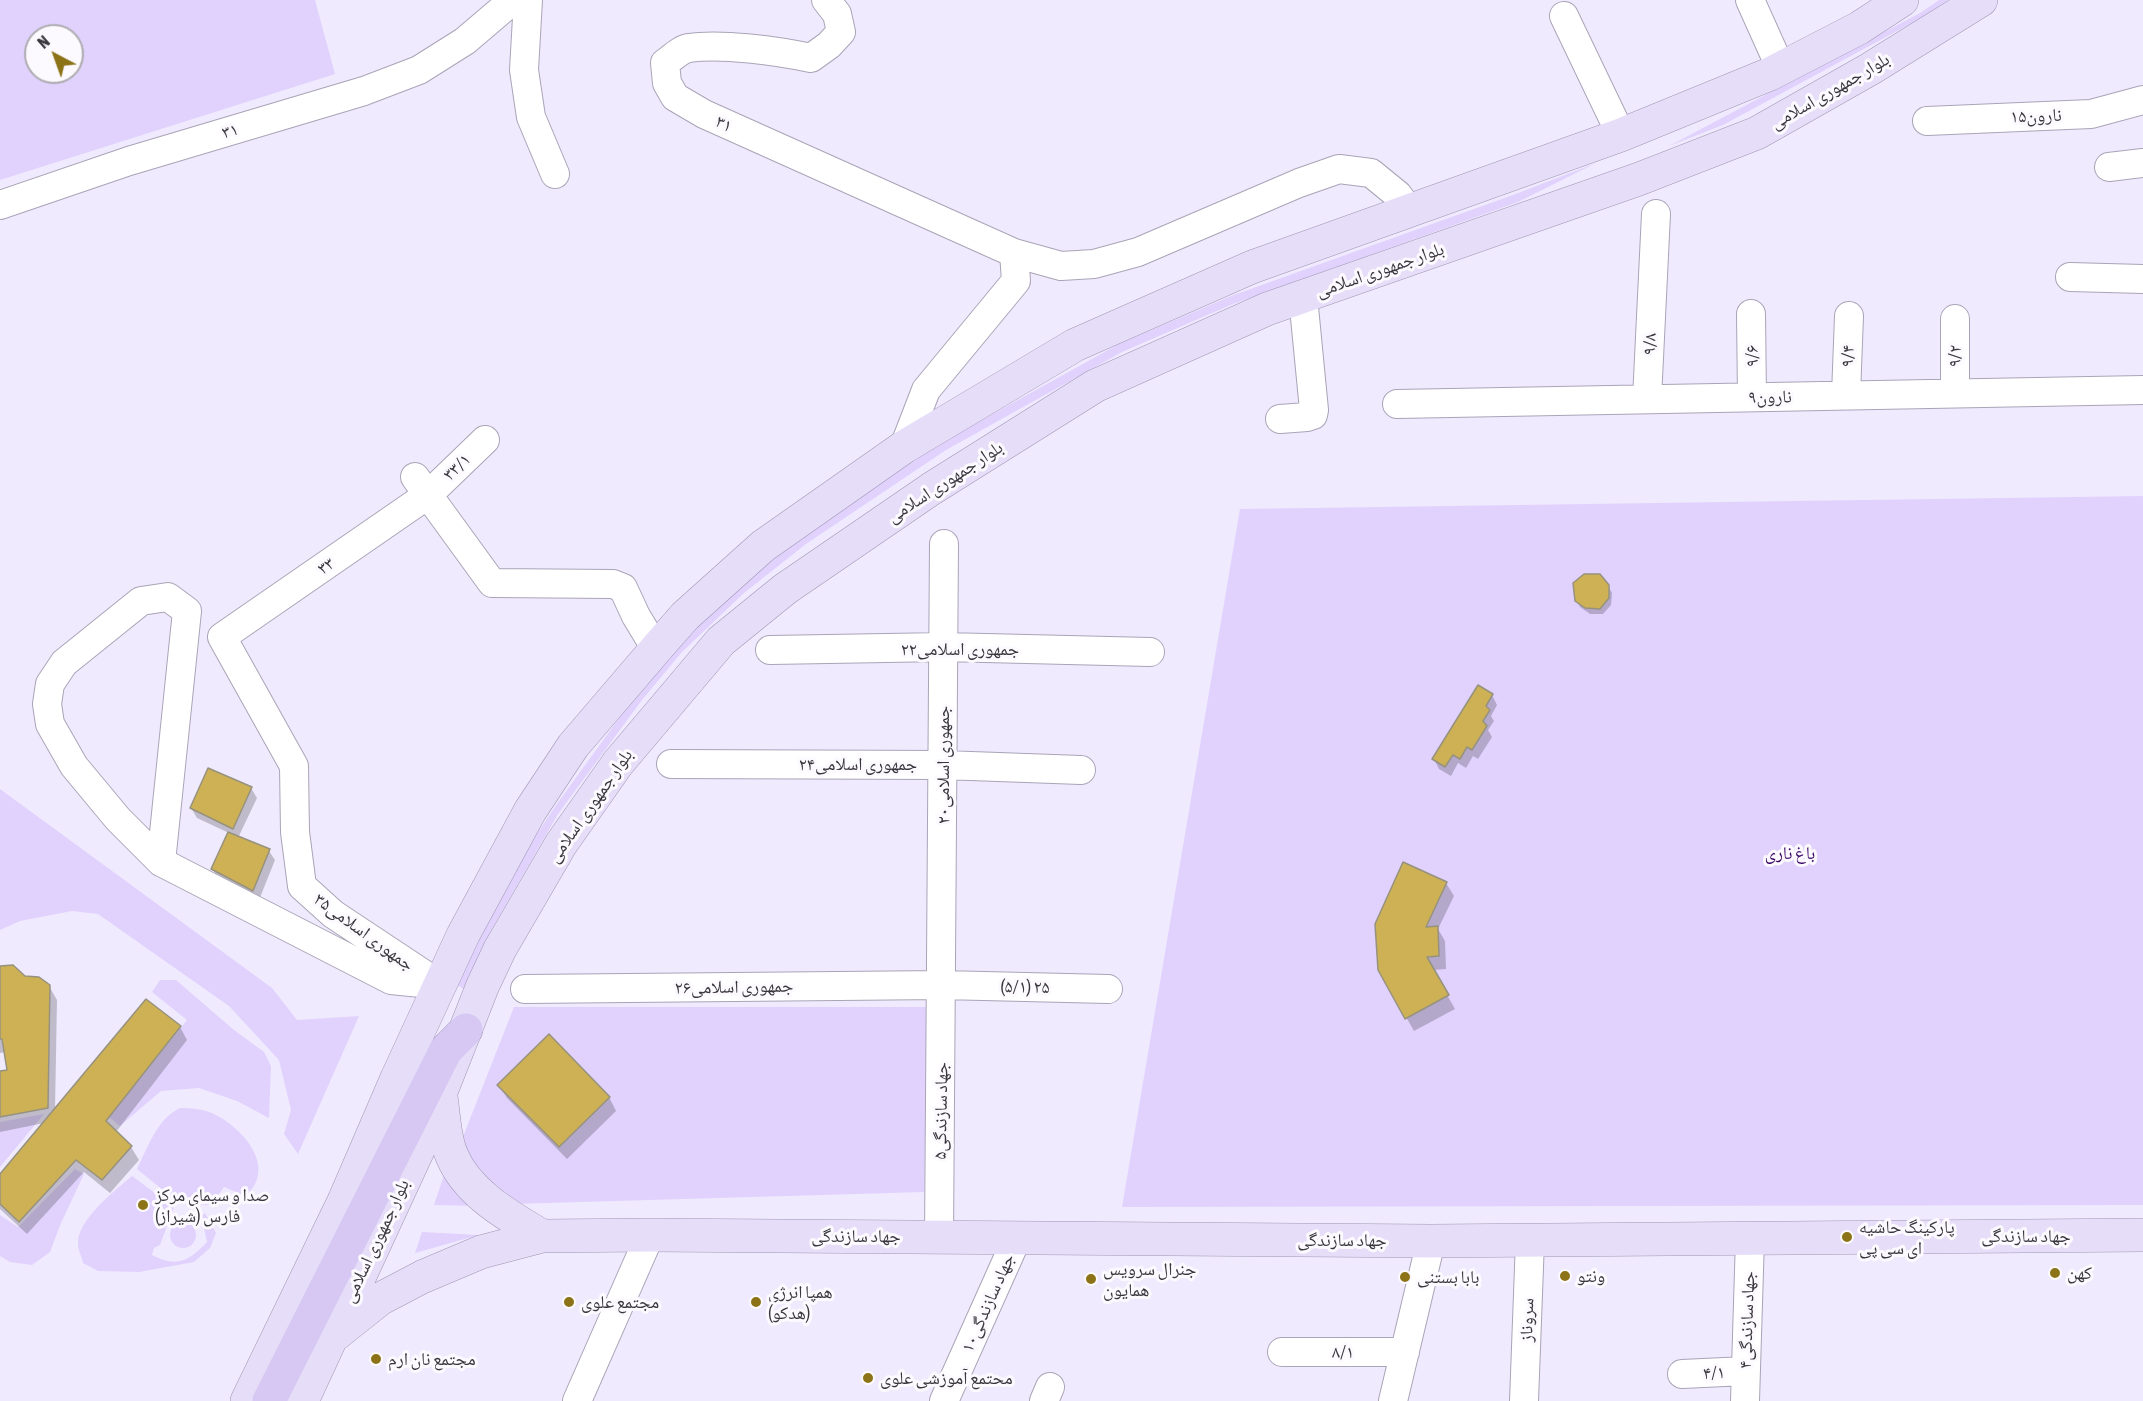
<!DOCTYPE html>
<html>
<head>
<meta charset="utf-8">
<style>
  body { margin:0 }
  #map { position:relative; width:2143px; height:1401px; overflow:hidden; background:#f0eafe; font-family:"Asap Condensed",sans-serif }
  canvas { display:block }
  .north { position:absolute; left:24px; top:24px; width:60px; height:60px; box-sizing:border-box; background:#fcfafe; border:2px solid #aeacb1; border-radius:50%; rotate:319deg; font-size:16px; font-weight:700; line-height:24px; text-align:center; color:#39373e }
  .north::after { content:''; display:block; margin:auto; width:21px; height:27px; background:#8c7317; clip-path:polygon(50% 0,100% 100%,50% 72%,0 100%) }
</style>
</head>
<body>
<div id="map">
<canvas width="2143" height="1401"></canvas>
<div class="north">N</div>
</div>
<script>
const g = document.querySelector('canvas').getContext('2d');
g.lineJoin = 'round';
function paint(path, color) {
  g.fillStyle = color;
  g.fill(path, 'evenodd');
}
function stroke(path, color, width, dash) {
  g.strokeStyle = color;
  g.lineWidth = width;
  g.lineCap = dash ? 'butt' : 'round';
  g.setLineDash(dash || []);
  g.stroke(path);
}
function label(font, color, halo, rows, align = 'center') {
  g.font = font + ' "Asap Condensed","Noto Naskh Arabic",sans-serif';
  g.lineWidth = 6;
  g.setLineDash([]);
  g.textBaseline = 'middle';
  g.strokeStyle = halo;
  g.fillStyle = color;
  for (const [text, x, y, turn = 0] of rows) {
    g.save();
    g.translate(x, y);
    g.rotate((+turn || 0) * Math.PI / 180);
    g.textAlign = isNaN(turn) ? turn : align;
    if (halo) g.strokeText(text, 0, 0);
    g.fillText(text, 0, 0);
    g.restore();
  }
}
paint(new Path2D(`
  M0,0H315L335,74L0,180ZM36,36H72V72H36Z
  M1939,0H1948L1923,17L1723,125L1669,146L1920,13Z
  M1596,163L1518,202L1233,304L1122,352L946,450L806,544L744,593L682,652L642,700L558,814L490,932L466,990L457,985L495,907L527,848L559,801L636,695L674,649L733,593L799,538L942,442L1119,344L1231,296L1513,195Z
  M2143,496V1205L1122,1207L1240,509Z
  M0,789L272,988L297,1020L359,1016L298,1154L284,1134L291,1110L279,1060L229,1006L98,914L72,911L20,921L0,930Z
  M160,980H176L234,1030L264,1052L271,1066L269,1118L237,1101L199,1088L161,1091L120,1126L109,1117L187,1020L152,992Z
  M514,1007H928L924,1192L512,1204L457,1152Z
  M180,1108C191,1108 202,1109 212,1113C242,1127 278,1166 246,1196L224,1187L211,1205L179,1203L137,1169C148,1147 157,1119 180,1108Z
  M44,1114L0,1167V1122Z
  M448,1163L477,1206L434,1205Z
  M75,1169L84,1174L61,1223L50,1252L32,1265L10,1262L0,1256V1215L18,1227Z
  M132,1176L174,1207L160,1245L154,1248L152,1255C177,1268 189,1261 207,1242L204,1228L197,1219L205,1213L216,1233L210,1248L194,1262L139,1272L98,1271L83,1263C82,1257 78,1250 78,1245C76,1220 115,1191 132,1176Z
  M170 1235a13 13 0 1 1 26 0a13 13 0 1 1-26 0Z
  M422,1232L479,1235L415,1253Z`), '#e0d2fd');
paint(new Path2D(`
  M1608,586L1612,593L1611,605L1603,614H1590L1580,607L1577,601Z
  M1492,695L1497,705L1491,716L1494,721L1488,730L1492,737L1478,759L1473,756L1466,768L1458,763L1451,776L1439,769L1434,759Z
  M251,788L257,798L238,838L269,851L275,860L259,900L218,879L213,869L229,833L197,818L191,808Z
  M1446,883L1454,896L1438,929L1445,941L1446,969L1433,970L1455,1009L1414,1031L1379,969Z
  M0,971L49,986L57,1000L55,1110L180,1027L187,1040L116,1132L131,1147L139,1160L110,1193L84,1172L27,1234L0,1209V1176L44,1123L0,1132V1072L9,1071L6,1052L0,1053Z
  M499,1085L609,1097L616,1111L567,1159L507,1098Z`), '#0003');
const building = new Path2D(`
  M1584,574H1600L1609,585V598L1600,609L1585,608L1575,601L1573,583Z
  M1478,685L1493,694L1486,706L1490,710L1483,721L1487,726L1472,750L1467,747L1460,759L1453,755L1445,767L1432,759Z
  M208,768L252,787L233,829L190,808Z
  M228,832L270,849L253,891L211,869Z
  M1403,862L1447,882L1426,927L1438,926L1439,956L1427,957L1449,995L1405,1019L1378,970L1375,924Z
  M13,965L25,976L39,977L50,985L48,1108L0,1117V1071L7,1070L2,1039H0V966Z
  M146,999L181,1026L106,1121L132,1146L102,1180L76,1160L19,1222L0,1204V1174Z
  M549,1034L610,1097L559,1147L497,1085Z`);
paint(building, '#cdb154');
stroke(building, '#97927f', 1.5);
const minor = new Path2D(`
  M528,0L524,70L531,117L555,174
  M826,0L837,14L841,32L829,45L811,58C778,51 721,43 689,48C681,49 672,58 665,63L667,83L675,97L704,114L1014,253L1061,266L1094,264L1138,252L1299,183L1339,169L1371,173L1398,195L1409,210
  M1750,0L1781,69
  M1564,16L1621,135
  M1927,121L2091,114L2143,100
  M2109,167L2143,163
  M0,205L129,161L364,91L419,70L465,41L506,6L509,0
  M2070,277L2143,279
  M1751,314L1752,397
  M1955,393V319
  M1846,395L1849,316
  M1647,399L1656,214
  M1397,404L2143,390
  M1280,419L1307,417L1313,415L1314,410L1303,297
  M904,447L926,390L1016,281L1014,253
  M415,477L492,583L613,584L623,588L636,616L656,649
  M770,650L944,647L1150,652
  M671,764L943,765L1081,770
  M161,862L187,611L168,597L141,601L64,663L50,684L47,704L50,724L74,766L118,819L161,862L391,980L441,985
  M434,981L333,914L302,886L295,832L294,766L222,637L429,494L485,440
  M525,989L942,985L1108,989
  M939,1237L944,544
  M1282,1352H1405
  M1682,1374L1746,1371
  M577,1401L650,1235
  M944,1401L1017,1238
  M1044,1401L1050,1387
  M1393,1401L1431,1241
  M1524,1401L1530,1240
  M1745,1401L1750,1238`);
const major = new Path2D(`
  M441,1097C444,1116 444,1138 452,1156C468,1194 509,1216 542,1236
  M336,1334L380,1299L422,1277L481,1252L542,1236L650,1235L1431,1241L2143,1235
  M247,1401L344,1201L397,1078L463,935L530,811L573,746L656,649L685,616L763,546L904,447L1075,345L1252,267L1621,135L1770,74L1859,28L1902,0
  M302,1401L418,1150L483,985L500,949L561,844L618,763L721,641L785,589L931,489L1095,386L1267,309L1639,179L1757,133L1870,69L1981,0`);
const highway = new Path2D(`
  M269,1401L446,1050L466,1030`);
stroke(minor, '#aaa4b7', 30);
stroke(major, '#9f95b4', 34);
stroke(highway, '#9f95b4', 34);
stroke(minor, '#fff', 28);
stroke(major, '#e6def8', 33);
stroke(highway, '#d6c8f3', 33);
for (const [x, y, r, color] of [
  [143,1205,6,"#8c7317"],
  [1847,1237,6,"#8c7317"],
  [2055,1273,6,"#8c7317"],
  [1565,1276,6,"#8c7317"],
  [1405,1277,6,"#8c7317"],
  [1091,1279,6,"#8c7317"],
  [569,1302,6,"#8c7317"],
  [756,1302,6,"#8c7317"],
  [376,1359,6,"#8c7317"],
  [868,1378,6,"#8c7317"]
]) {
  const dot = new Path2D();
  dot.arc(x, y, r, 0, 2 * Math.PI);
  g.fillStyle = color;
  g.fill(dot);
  stroke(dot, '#fcfafe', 2);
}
label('18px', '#39373e', '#fcfafe', [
  ["بلوار جمهوری اسلامی",1830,91,-30],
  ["نارون۱۵",2036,116,-2],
  ["۳۱",724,124,26],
  ["۳۱",230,131,-17],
  ["بلوار جمهوری اسلامی",1380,270,-19],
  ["۹/۸",1650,344,-87],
  ["۹/۶",1752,356,-90],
  ["۹/۴",1848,356,-87],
  ["۹/۲",1955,356,-89],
  ["نارون۹",1770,397,-1],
  ["۳۳/۱",457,467,-44],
  ["بلوار جمهوری اسلامی",945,482,-33],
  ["۳۳",326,566,-35],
  ["جمهوری اسلامی۲۲",960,649],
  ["جمهوری اسلامی۲۴",858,764],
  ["جمهوری اسلامی۲۰",943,765,-90],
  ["بلوار جمهوری اسلامی",590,806,-55],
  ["جمهوری اسلامی۳۵",364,932,36],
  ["جمهوری اسلامی۲۶",734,987,-1],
  ["(۵/۱) ۲۵",1025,987,1],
  ["جهاد سازندگی۵",941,1111,-89],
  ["جهاد سازندگی",856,1236],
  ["جهاد سازندگی",2026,1236],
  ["جهاد سازندگی",1342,1240],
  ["بلوار جمهوری اسلامی",376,1241,-65],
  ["جهاد سازندگی۱۰",988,1303,-66],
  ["سروناز",1527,1320,-88],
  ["جهاد سازندگی۴",1747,1320,-88],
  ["۸/۱",1343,1352],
  ["۴/۱",1714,1373,-3]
]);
label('18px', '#3a0768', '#fcfafe', [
  ["باغ ناری",1790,853]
]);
label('18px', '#39373e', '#fcfafe', [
  ["صدا و سیمای مرکز",155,1195],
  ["فارس (شیراز)",155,1216],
  ["پارکینگ حاشیه",1859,1227],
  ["ای سی پی",1859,1248],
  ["جنرال سرویس",1103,1269],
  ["همایون",1103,1290],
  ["کهن",2067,1273],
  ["ونتو",1577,1276],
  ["بابا بستنی",1417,1277],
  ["همپا انرژی",768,1292],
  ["(هدکو)",768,1313],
  ["مجتمع علوی",581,1302],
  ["مجتمع نان ارم",388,1359],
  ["محتمع آموزشی علوی",880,1378]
], 'left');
</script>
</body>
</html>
